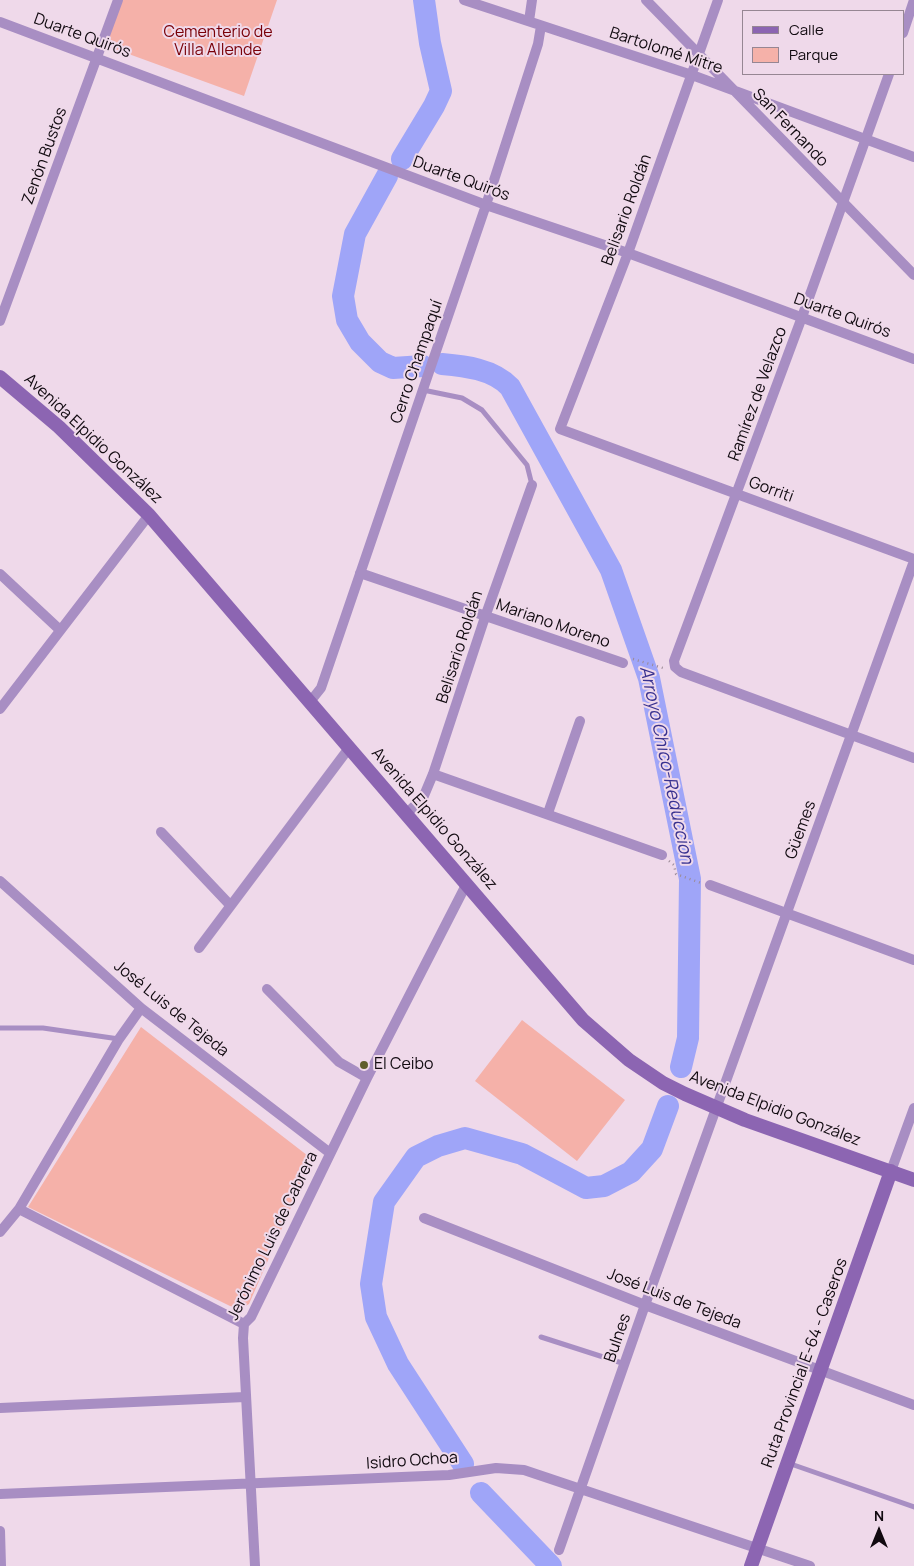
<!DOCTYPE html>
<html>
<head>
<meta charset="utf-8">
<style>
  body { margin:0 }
  #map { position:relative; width:914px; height:1566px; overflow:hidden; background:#efd9ea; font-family:Manrope,sans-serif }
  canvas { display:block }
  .legend { position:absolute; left:742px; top:10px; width:162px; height:65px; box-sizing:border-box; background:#efd9ea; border:1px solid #968693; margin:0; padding:6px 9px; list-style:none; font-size:15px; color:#110a10 }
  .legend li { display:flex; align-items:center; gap:10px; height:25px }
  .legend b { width:25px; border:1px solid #968693 }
  .north { position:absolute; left:854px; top:1506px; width:50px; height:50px; -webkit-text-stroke:4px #efd9ea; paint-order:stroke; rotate:0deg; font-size:14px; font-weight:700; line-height:20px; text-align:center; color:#110a10 }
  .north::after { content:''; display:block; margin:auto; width:18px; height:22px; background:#110a10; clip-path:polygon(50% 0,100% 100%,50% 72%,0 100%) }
</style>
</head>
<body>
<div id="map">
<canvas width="914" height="1566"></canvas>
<ul class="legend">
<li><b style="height:6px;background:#8c65b2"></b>Calle</li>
<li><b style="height:14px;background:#f5b1a9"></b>Parque</li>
</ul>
<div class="north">N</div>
</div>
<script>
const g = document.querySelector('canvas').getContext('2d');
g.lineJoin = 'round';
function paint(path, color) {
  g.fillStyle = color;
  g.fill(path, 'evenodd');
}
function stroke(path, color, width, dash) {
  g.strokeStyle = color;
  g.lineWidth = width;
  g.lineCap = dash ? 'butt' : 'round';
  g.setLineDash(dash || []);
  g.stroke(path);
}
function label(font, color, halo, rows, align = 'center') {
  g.font = font + ' Manrope,sans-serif';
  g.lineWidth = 4;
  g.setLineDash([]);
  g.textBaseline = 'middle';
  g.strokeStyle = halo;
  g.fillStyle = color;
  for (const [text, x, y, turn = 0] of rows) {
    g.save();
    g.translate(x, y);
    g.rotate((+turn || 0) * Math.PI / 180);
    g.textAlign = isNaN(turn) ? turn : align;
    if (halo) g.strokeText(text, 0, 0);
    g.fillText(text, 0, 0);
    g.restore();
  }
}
paint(new Path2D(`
  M121,0H277L244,96L104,45Z
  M522,1020L625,1100L577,1161L475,1081Z
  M141,1027L312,1159L249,1304L240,1309L230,1306L28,1207Z`), '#f5b1a9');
stroke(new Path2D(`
  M402,159L434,106L441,91L430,43L424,0
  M387,176L355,234L343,296L347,320L360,342L380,362L393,368L423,366
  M442,364C465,366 493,369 510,387L611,570L649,678L690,879L688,1038L681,1067
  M463,1464L398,1364L376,1317L371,1284L384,1202L416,1157L438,1146L465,1138L522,1154L586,1188L604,1186L631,1172L652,1149L668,1106
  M481,1493L551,1566`), '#9fa5f8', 22);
stroke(new Path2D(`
  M633,659L663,668
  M669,861L674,865L676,874L701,883`), '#9b8b97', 2.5, [1, 4]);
stroke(new Path2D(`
  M423,390L462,398L482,410L527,465L532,485
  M0,1028H43L119,1039
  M541,1337L625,1364
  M788,1463L914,1507`), '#a88ec3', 5);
stroke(new Path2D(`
  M464,0L692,75L914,157
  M646,0L914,275
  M718,0L628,253L560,429L914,559
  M529,21L532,0
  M0,22L486,205L628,253L914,359
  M903,33L914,0
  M889,74L802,317L674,661L675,667L681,672L914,758
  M0,321L118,0
  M360,573L623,663
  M0,574L60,630
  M309,703L321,688L486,205L538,44L541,26
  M0,709L149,515
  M433,774L662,855
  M407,813L423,798L433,774L485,617L532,485
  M548,813L580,721
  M161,832L230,905
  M0,881L141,1008L330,1153
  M710,885L914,960
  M199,948L349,748
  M267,989L339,1062L367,1078
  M891,1171L914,1108
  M19,1209L244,1324
  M424,1218L645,1305L914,1405
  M0,1232L19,1209L119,1039L141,1008
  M0,1408L245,1397
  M0,1494L449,1475L496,1468L524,1470L810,1566
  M0,1531L1,1566
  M559,1550L645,1305L914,561
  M255,1566L243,1338L244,1324L251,1317L367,1078L467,883`), '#a88ec3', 10);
stroke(new Path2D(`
  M0,377L59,427L149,515L583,1020L629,1060L663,1083L685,1094L745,1120L914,1180
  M751,1566L891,1171`), '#8c65b2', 14);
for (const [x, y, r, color] of [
  [364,1065,5,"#605e2b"]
]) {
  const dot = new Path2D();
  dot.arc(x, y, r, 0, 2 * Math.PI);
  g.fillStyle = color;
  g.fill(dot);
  stroke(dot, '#efd9ea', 2);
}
label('16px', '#790008', '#efd9ea', [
  ["Cementerio de",218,33],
  ["Villa Allende",218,51]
]);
label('16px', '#110a10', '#efd9ea', [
  ["Duarte Quirós",82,36,20],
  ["Bartolomé Mitre",666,51,18],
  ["San Fernando",790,128,46],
  ["Zenón Bustos",45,156,-70],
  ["Duarte Quirós",461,179,20],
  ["Belisario Roldán",627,210,-70],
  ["Duarte Quirós",842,316,20],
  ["Cerro Champaquí",417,362,-71],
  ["Ramírez de Velazco",758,394,-70],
  ["Avenida Elpidio González",93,439,43],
  ["Gorriti",771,490,20],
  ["Mariano Moreno",553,624,19],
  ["Belisario Roldán",460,647,-72],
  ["Avenida Elpidio González",434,819,49],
  ["Güemes",801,830,-70],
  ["José Luis de Tejeda",171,1009,39],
  ["Avenida Elpidio González",775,1109,21],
  ["Jerónimo Luis de Cabrera",273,1236,-64],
  ["José Luis de Tejeda",674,1299,21],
  ["Bulnes",618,1338,-71],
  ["Ruta Provincial E-64 - Caseros",805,1363,-70],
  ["Isidro Ochoa",412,1461,-4]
]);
label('16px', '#110a10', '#efd9ea', [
  ["El Ceibo",374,1065]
], 'left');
label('italic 18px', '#393290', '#efd9ea', [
  ["Arroyo Chico-Reduccion",666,765,78]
]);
</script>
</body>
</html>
